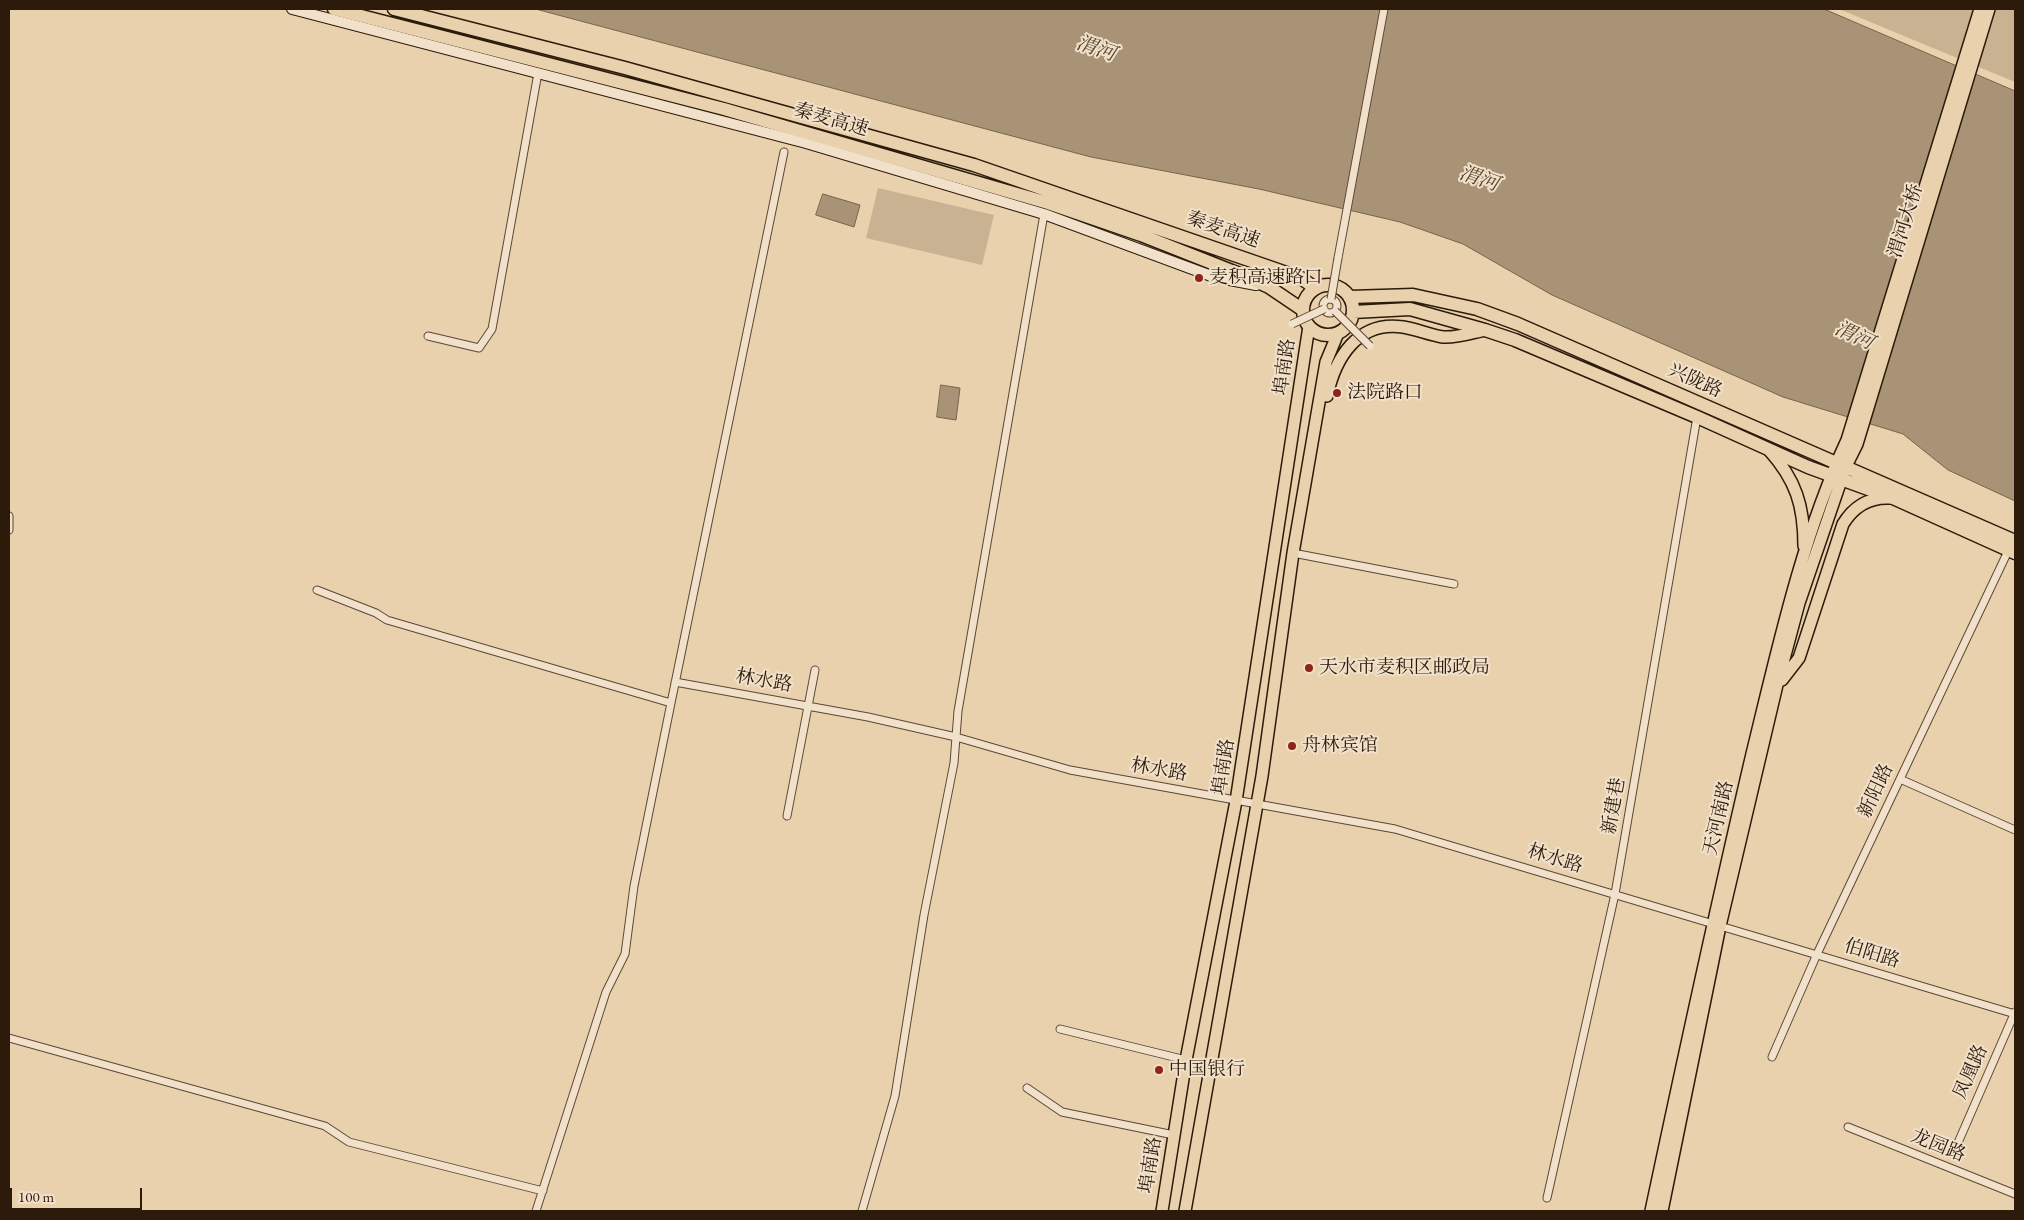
<!DOCTYPE html>
<html>
<head>
<meta charset="utf-8">
<style>
  body { margin:0 }
  #map { position:relative; width:2024px; height:1220px; overflow:hidden; background:#e9d1ad; font-family:"EB Garamond",serif }
  canvas { display:block }
  .frame { position:absolute; inset:0; border:10px solid #2c1b0b; pointer-events:none }
  .scale { position:absolute; left:10px; top:1188px; width:132px; height:22px; box-sizing:border-box; border:2px solid #2c1b0b; border-top:0; padding-left:6px; font-size:15px; line-height:18px; white-space:nowrap; color:#2c1b0b; -webkit-text-stroke:4px #f1e1ca; paint-order:stroke }
</style>
</head>
<body>
<div id="map">
<canvas width="2024" height="1220"></canvas>
<div class="frame"></div>
<div class="scale">100 m</div>
</div>
<script>
const g = document.querySelector('canvas').getContext('2d');
g.lineJoin = 'round';
function paint(path, color) {
  g.fillStyle = color;
  g.fill(path, 'evenodd');
}
function stroke(path, color, width, dash) {
  g.strokeStyle = color;
  g.lineWidth = width;
  g.lineCap = dash ? 'butt' : 'round';
  g.setLineDash(dash || []);
  g.stroke(path);
}
function label(font, color, halo, rows, align = 'center') {
  g.font = font + ' "EB Garamond","Noto Serif SC",serif';
  g.lineWidth = 4;
  g.setLineDash([]);
  g.textBaseline = 'middle';
  g.strokeStyle = halo;
  g.fillStyle = color;
  for (const [text, x, y, turn = 0] of rows) {
    g.save();
    g.translate(x, y);
    g.rotate((+turn || 0) * Math.PI / 180);
    g.textAlign = isNaN(turn) ? turn : align;
    if (halo) g.strokeText(text, 0, 0);
    g.fillText(text, 0, 0);
    g.restore();
  }
}
paint(new Path2D(`
  M1839,9H2015V82Z
  M878,188L994,215L982,265L866,238Z`), '#c9b291');
const water = new Path2D(`
  M536,9H1824L2015,91V501L1948,470L1903,434L1783,397L1552,295L1463,244L1400,222L1259,189L1091,157Z
  M823,194L860,205L854,227L816,215Z
  M941,385L960,388L956,420L937,417Z`);
paint(water, '#a99376');
stroke(water, '#77634b', 1);
const street = new Path2D(`
  M1338,258L1384,9
  M1323 306a7 7 0 1 1 14 0a7 7 0 1 1-14 0Z
  M428,336L479,348L492,329L538,73
  M9,516V530
  M1293,553L1454,584
  M317,590L376,613L387,620L671,703
  M675,682L868,717L956,737L1070,770L1395,829L2015,1014
  M1900,779L2015,830
  M787,816L815,670
  M1060,1029L1186,1060
  M9,1038L325,1126L349,1142L543,1191
  M1772,1057L1817,954L2010,547
  M1027,1088L1062,1112L1174,1135
  M1848,1127L2015,1194
  M1957,1145L2015,1012
  M1547,1198L1615,894L1697,417
  M536,1211L606,992L625,954L634,886L671,703L784,152
  M862,1211L895,1096L924,915L954,763L958,711L1044,214`);
const secondary = new Path2D(`
  M292,9L806,143L1044,214L1214,277L1256,285`);
const primary = new Path2D(`
  M1327,396C1335,358 1358,320 1403,327C1416,329 1430,335 1443,337C1457,338 1471,333 1485,330
  M1769,450C1796,480 1804,506 1804,546
  M1782,680L1799,658L1843,524C1854,506 1870,497 1890,498
  M1162,1211L1186,1060L1236,801L1309,326
  M1185,1211L1262,776L1293,553L1326,362L1338,333
  M1651,1211C1683,1060 1716,908 1751,758C1777,652 1801,539 1847,440L1980,9
  M1662,1211L1720,926L1777,685L1799,603L1846,466L1857,444L1989,9`);
const highway = new Path2D(`
  M334,9L724,109L1048,203L1141,235L1242,275L1269,287L1303,310
  M394,9L625,68L974,165L1301,278L1315,288
  M1303 310a25 25 0 1 1 50 0a25 25 0 1 1-50 0Z
  M1350,297L1413,295L1477,309L1518,324L2015,541
  M1353,312L1410,309L1485,330L1515,340L1697,417L1808,467L1893,498L2015,553`);
stroke(street, '#5b4834', 9);
stroke(secondary, '#2c1b0b', 12);
stroke(primary, '#2c1b0b', 14);
stroke(highway, '#2c1b0b', 15);
stroke(street, '#f1e1ca', 7);
stroke(secondary, '#f1e1ca', 10);
stroke(primary, '#e9d1ad', 11);
stroke(highway, '#e9d1ad', 12);
const streetBridge = new Path2D(`
  M1331,299L1338,258
  M1335,311L1370,346
  M1292,324L1324,309`);
stroke(streetBridge, '#5b4834', 9, []);
stroke(streetBridge, '#f1e1ca', 7);
for (const [x, y, r, color] of [
  [1199,278,5,"#8f2418"],
  [1337,393,5,"#8f2418"],
  [1309,668,5,"#8f2418"],
  [1292,746,5,"#8f2418"],
  [1159,1070,5,"#8f2418"]
]) {
  const dot = new Path2D();
  dot.arc(x, y, r, 0, 2 * Math.PI);
  g.fillStyle = color;
  g.fill(dot);
  stroke(dot, '#f1e1ca', 2);
}
label('19px', '#2c1b0b', '#f1e1ca', [
  ["秦麦高速",831,120,16],
  ["渭河大桥",1906,221,-73],
  ["秦麦高速",1223,230,19],
  ["埠南路",1285,367,-82],
  ["兴陇路",1695,381,24],
  ["林水路",764,681,10],
  ["埠南路",1224,767,-81],
  ["林水路",1159,770,10],
  ["新阳路",1876,791,-65],
  ["新建巷",1614,806,-80],
  ["天河南路",1719,818,-77],
  ["林水路",1555,859,17],
  ["伯阳路",1872,954,17],
  ["凤凰路",1971,1072,-66],
  ["龙园路",1938,1146,22],
  ["埠南路",1151,1165,-81]
]);
label('19px', '#2c1b0b', '#f1e1ca', [
  ["麦积高速路口",1209,278],
  ["法院路口",1347,393],
  ["天水市麦积区邮政局",1319,668],
  ["舟林宾馆",1302,746],
  ["中国银行",1169,1070]
], 'left');
label('italic 20px', '#584530', '#f1e1ca', [
  ["渭河",1096,49,19],
  ["渭河",1479,179,19],
  ["渭河",1854,336,25]
]);
</script>
</body>
</html>
